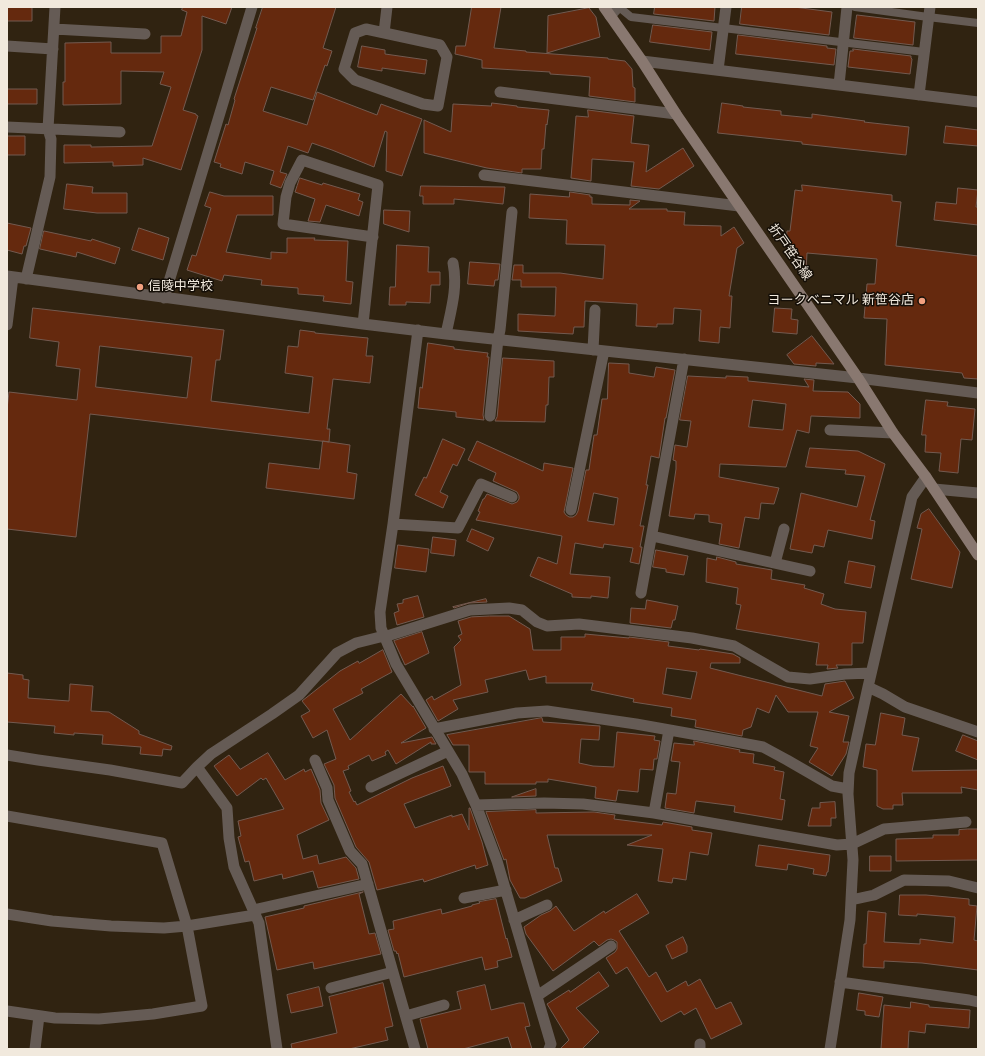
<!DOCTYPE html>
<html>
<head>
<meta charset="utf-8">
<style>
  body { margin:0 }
  #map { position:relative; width:985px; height:1056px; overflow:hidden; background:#302311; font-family:Spectral,serif }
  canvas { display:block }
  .frame { position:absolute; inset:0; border:8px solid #f1e9dd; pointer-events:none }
</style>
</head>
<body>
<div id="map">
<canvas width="985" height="1056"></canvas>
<div class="frame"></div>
</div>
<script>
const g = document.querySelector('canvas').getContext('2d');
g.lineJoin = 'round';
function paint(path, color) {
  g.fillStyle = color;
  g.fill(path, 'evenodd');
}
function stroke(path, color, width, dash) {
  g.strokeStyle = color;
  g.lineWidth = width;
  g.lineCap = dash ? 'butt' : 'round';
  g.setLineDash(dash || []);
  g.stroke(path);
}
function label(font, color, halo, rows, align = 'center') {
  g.font = font + ' Spectral,"Noto Sans JP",serif';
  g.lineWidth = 3;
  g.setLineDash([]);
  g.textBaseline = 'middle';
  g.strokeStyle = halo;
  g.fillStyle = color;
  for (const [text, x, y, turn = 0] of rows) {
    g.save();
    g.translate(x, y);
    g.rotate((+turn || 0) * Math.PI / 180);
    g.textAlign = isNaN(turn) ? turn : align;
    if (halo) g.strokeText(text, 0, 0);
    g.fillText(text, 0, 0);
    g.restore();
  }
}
const building = new Path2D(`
  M7,7H32V21H7Z
  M183,7H232L226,24L202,16V50L183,110L196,114V115L198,116L181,170L143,158V165L113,166V162L64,163V145H91V147L152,146L171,87L160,84L164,72L121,71V104L63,105V82H65V43L111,42V53H161V36H181L187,12L182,10Z
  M263,7H336L323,48L332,51L327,66L325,65L313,100L271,87L263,111L307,125L317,92L377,115L381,104L422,119L402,176L386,171L387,132L385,131L374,167L332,150L312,143L308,153L288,146L280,172L287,174L281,188L270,184L274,171L245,162L242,174L220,167L221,164L214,162L226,124L228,125L235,100L234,99L257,28H256Z
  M472,7H501L494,48L526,51V52L608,58V59L625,61L632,69L633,87L635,88V102L589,96L590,77L580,76L550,74V72L482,68V60L455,54L456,46H465Z
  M655,7H715L714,21L654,14Z
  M742,7H794L832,12L829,35L740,24Z
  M589,8L596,17L600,37L547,53L548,16Z
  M857,15L915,22L913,45L854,38Z
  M653,25L712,32L710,50L650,42Z
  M738,35L827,46V48L836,49L834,65L736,54Z
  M362,46L385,50V54L427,60L425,74L382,68V71L358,67Z
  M853,49L911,56V58L912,59L910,74L848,67L850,51H853Z
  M7,89H37V104H7Z
  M492,103L517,106V107L549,110L547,125L546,124L544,149H542L541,169H522V173L487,168L424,153V120L451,132L453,104L491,106Z
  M722,103L743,106V107L781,111V115L812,118V114L865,121L864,122L909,127L906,155L802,144V142L718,133Z
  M588,110L634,116L631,143L649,145L646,172L683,148L694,166L659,189L631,186L634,162L592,159L591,181L571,178L576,116L588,117Z
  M946,126L978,130V146L944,143Z
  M7,136H25V155H7Z
  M300,178L322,185L323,183L360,194L358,200L363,202L359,216L326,205L320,222L308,221L315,199L295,192L297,186Z
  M67,184L93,187L92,193H127V213H97L64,209Z
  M802,185L892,195V201L901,202L896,246L978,256V379L964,378L962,373L885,365L887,319L864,318L867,284H875L877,259L807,253L806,271L786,242L787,231H790L795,190L802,191Z
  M421,186L505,187L503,204L454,199V204H423V196H420Z
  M958,188L978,190L976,207H978V225L934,220L936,202L956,204Z
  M210,192L224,196H273V215H237L226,252L271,259V252L287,253V238H315L314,240L348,241L346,281L353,282L351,304L323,301L324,296L298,294V288L261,285L262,280L224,275L222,281L187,270L192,255L196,256L211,208L205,206Z
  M570,192L590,195V197H592V204L630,205V200L640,201L629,209H667V211L685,212L684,225L721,226V236L734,227L736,230L744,243L737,248L729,296H732L730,328L720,327L719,343L699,341L701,310L674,308L673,324H657V327L636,326L637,304L585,301L584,327H574L573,334L518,331V314L555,316L556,287H521V280H512L514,265H523V273H560L603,279L605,245L566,244L567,220L529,218L530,194L569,197Z
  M384,210L410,211L409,232L384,224Z
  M7,223L31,228L26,246H24L22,254L7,250Z
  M139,228L169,238L163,260L132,250Z
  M44,231L91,241L92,239L120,248L115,264L77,252L76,257L40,249Z
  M397,245L429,247L428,272H440V285H431L430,303L406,302V305H389L390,287H395Z
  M470,262L500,264L498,280H495L494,286L468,284Z
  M33,308L224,330L220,360H216L211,401L309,413L313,377L285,373L288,346L298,347L300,330L315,332V333L368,338L366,356H373L370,383L333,379L327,429H330L329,442L90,414L76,537L7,529V409L9,392L77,400L80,369L56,366L59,342L30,338ZM100,346L192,357L187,398L96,387Z
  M775,308L792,309L791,319L798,320L797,334L773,332Z
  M812,336L834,364L816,363V366L794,364L787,355Z
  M428,343L454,347V349L488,353L487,357H489L483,415L484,420L456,417V412L418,408L420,387L422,388Z
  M503,358L554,361V377H549L548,405H546L545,422L495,421L497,417Z
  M609,363L629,364V373L654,377L656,367L675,370L666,418H665L659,458L651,456L646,485H648L640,526H644L640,547H642L639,564L630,562L633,548L604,544L603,548L575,543L570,574L610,577L608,598L591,596V598L572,597V594L530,576L538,557L557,564L562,536L476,520L480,512L478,511L483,499H484L487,494L512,504L517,502L519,499V496L517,492L515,491L493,481L496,473L468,460L477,441L543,471L544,463L573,468L564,512L566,515L569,517H573L576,515L578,511L586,470H589L594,435H597L602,399H607ZM594,493L618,498L614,525L588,521Z
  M688,376L726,378V376L748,377V381L809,387L804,379L814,380L813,391L848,392L860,404V418L811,416L809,433L797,430L786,467L720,464L719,477L779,488L774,504L761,503L759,519L745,517L739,548L719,544L722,524L709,522V515L695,514L694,519L669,516L676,469V461L673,460L675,445L687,447L691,421L680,420ZM753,400L786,404L783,430L749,427Z
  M926,400L948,402L947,406L975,409L972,440L961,439L958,473L939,471L941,453L925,452L926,435H922Z
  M443,439L465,449L457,466L453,464L440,492L448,496L443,508L415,495L424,477L426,478Z
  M323,441L350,445L347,472L357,474L354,499L266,488L269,463L319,469Z
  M810,448L858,451L885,464L870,520L875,521L872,539L828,530L824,547L814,545L812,553L790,549L801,493L857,507L865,476L845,474L846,470L806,467Z
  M929,509L960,552L952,588L911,579L922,529L917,528L921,514Z
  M472,529L494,538L488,551L467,541Z
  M433,537L456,540L454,556L431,553Z
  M398,545L429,549L426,572L395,568Z
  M656,550L688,556L684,575L666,572V569L653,567Z
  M717,557L736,562V564L772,570L771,579L805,585L804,588L824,594L821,604L835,609L866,612L863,643H852V665H836L838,668L827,669L828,665H816L819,643L736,629L741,605L736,604L738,588L706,582L707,558L716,560Z
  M849,561L875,566L871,588L845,583Z
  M418,596L424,617L397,625L394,613L399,611L397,604L403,603V600Z
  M486,599L487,602L469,603L454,608L453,607Z
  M647,600L678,606L675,620H673L671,628L630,623L631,608L645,609Z
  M490,616H509L530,629L533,650H561V637H585V634L629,638V637L669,642L668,646L699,650L700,649L733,654L740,658V663H711L710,668L822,696L825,684L845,681L854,698L829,712L849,716L843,742H849L846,754L832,776L809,762L818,748L810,746L818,712H788L776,695L769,713L757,708L751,727L743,730L742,736L695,727L696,720L671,716L672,708L633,702L634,699L591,690L593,683H546V676L529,680L526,670L485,680L488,692L453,700L458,709L438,721L426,700L432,696L434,700L461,685L454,647L461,640L458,636L462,634L458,621L471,617ZM667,668L697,672L691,699L663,694Z
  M422,632L429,653L405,665L394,641Z
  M383,650L392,672L361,689L363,693L333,709L350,740L401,694L413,707V706L426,728L401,743L432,737L436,744H431V742L396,764L388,750L385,752L386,755L372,761L369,755L348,766L349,769L343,771L351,791L349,792L354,802L355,801L357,805L412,778L443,766L451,786L404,804L415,828L452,815V817L462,814L469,830V808H470L482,842L488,865L476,869L475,865L424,882L423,879L377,890L369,862L356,847L335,798L334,785L324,764L336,759L327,730L313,738L301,716L310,711L302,701L340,671L358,661L359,663Z
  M7,673L23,675V679L29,680L28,698L69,701L70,684L93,686L91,711L109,712L139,731V734L172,746L171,750L163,749L162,756L140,754L141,747L102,744L103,735L74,733V735L54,733L55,726L7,722Z
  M881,713L905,718L902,735L919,738L912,771L978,770V790L961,787L962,793H902L903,805H893V809H883L877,806V770L863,767L866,744L875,745Z
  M542,718L543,722L600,726L599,740L581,739L579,763L593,766L614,767L617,732L655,736L654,740L660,741L657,759H654L653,770L640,769L638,792L618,790L616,801L595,798L596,787L548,779V782H536V784H485V772H469V745H453L447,735Z
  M963,735L978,741V760L956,751Z
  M694,741L740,750L739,752L754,754L753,763L775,767L774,770L784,772L780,799L785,800L782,820L734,812L735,806L696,801L694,813L665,808L667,793L676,794L680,762L671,761L674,743L694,745Z
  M268,753L285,780L304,769L305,772L311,769L320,790L321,803L329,820L297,835L303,859L317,855L319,864L346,857L356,868L359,879L318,888L313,871L283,879L282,874L254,881L249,861L245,862L238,837L241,836L238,821L284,809L266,778L263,780L261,778L237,796L214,766L229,755L240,769Z
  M536,789V796L512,797Z
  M835,802L836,818H831V826H808L812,808H820V803Z
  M536,810V813L594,812L615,815L614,819L662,825L663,822L692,827V830L712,833L708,855L690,852L686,880L673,878L672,883L658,881L663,849L627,845L652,835H547L555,868H558L562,881L525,898H520L510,880L506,859L504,860L486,812Z
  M968,829H978V860L896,861V839L933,838V835H959V830Z
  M759,845L830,855L828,872H827L826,876L813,874L814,869L788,864L787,870L756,866Z
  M870,856H891V871H870Z
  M363,892L359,894L369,934L375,933L381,954L314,969L313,962L277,970L265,917L304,908V906L321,902Z
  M637,894L649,913L619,931L649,977L656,972L667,992L686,981L688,986L700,979L716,1009L731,1002L742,1024L711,1039L696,1008L684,1015L681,1011L661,1022L627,967L616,974L606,958L615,952L617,949V942L614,940L611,939L607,940L599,946L594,941L553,971L526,934L524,927L541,915L550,911L556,906L574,931L604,911L605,913Z
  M900,895H926L969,899V905L977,906L974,940L978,941V970L922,963L884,961V968L863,967L864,944H866L868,911L886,913L884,942L920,944V939L953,943L955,917L917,914V916L899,915Z
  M496,899L506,939L507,938L512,957L497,961L498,967L485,970L482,957L404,977L398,953L397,954L396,951H394L388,930L394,929L393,921L441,909L442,914L472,906V905L480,903L479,902Z
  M683,937L687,946V952L672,959L666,946Z
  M599,972L609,986L576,1008L599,1032L582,1049H560L569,1040L547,1004L569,990L570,992Z
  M383,983L393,1026L385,1028L388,1040L349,1049H292L291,1044L337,1033L329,997Z
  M485,985L491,1010L519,1003H524L530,1026L525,1027L532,1049H512L508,1037L463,1049H428L420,1019L461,1009L457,992Z
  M319,987L323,1006L291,1013L287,995Z
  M859,993L883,997L879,1017L865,1015V1011L857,1010Z
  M911,1002L929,1005V1007L970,1010L969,1028L926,1024L925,1033L909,1031L908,1049H881L884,1005L910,1008Z`);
paint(building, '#65290e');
stroke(building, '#735a50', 1);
stroke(new Path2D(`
  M619,7L631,17L924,52
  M855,7L928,17L978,23`), '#655b55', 8);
stroke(new Path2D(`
  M610,16L618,7
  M54,29L145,34
  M366,29L440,45L447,57L438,106L423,104L355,80L344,69L355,33Z
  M384,33L387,7
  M7,46L53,49
  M642,61L978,102
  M718,70L726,7
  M839,85L847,7
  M500,92L676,114
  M919,95L930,7
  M7,127L120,132
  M484,175L739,206
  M7,276L363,324L446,334L858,378L978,393
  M26,279L50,177L51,139L48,129L55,7
  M164,298L252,7
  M363,324L378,185L302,160L290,183L286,197L283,224L373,237
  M7,325L13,277
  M418,330L393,524L380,612L381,628L396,664L462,774L476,805L497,861L551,1044L549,1049
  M446,334C451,310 458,288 453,263
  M593,350L595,310
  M490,416L498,339L500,330L512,212
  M830,430L893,433
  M934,489L978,493
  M571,510L604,351
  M393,524L458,528L481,484L512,497
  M652,536L810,571
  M775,563L784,529
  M641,593L684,359
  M868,687L883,694L905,707L978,732
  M434,729L517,713L547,711L636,724L720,739L763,747L787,760L832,786L848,789
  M7,755L38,760L110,770L182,783L197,767L211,754L272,714L299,695L337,653L356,643L384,636H387L470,610L509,608L522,610L537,622L547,626L579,624L692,638L734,646L788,677L810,679L845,674L871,673
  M315,760L327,788L328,800L350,851L362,864L415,1049
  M197,767L227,808L229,838L234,867L259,923L277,1049
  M371,787L448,751
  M476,805L544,803L583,804L654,813L837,845L852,844L884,829L966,822
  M654,813L669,730
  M7,816L162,843L187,926L202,1006L153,1014L99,1019L55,1018L7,1011
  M464,898L506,890
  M851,900L874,895L904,880L949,881L978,888
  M253,910L368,884
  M7,914L52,921L111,926L164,928L187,926L255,915
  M514,920L547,905
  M840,982L969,1000L978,1002
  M331,988L393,972
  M537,996L611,946
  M406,1016L444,1005
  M35,1049L39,1016
  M700,1049V1044
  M830,1049L850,920L853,860L848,794L849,773L868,687L912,497L926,477`), '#655b55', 11);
stroke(new Path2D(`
  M604,7L642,61L676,114L858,378L893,433L926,477L978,555`), '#897870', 11);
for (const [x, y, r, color] of [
  [140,287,4,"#f2a07f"],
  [922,301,4,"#f2a07f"]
]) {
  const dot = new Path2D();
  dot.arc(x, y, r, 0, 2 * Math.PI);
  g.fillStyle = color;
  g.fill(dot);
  stroke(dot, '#140e07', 1.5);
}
label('13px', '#f1e9dd', '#140e07', [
  ["折戸笹谷線",789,253,55]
]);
label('13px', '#f1e9dd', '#140e07', [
  ["信陵中学校",148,287],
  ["ヨークベニマル 新笹谷店",914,301,"right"]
], 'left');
</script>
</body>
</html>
